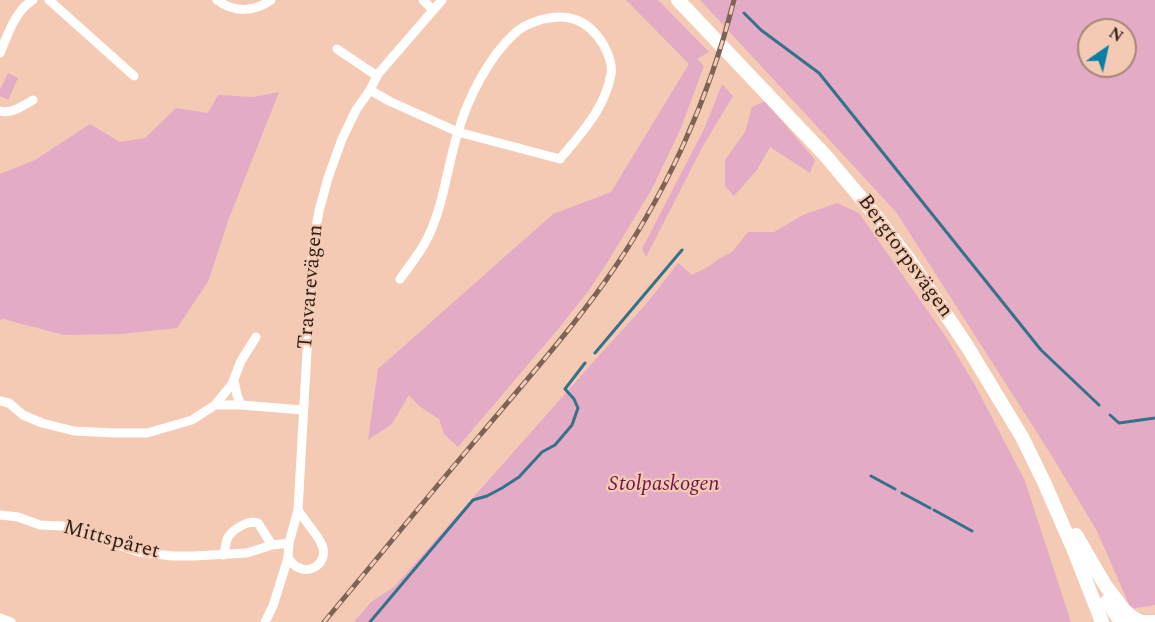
<!DOCTYPE html>
<html>
<head>
<meta charset="utf-8">
<style>
  body { margin:0 }
  #map { position:relative; width:1155px; height:622px; overflow:hidden; background:#f4cab5; font-family:Spectral,serif }
  canvas { display:block }
  .north { position:absolute; left:1077px; top:18px; width:60px; height:60px; box-sizing:border-box; background:#f4cab5; border:2px solid #a68677; border-radius:50%; rotate:34deg; font-size:16px; font-weight:700; line-height:24px; text-align:center; color:#312119 }
  .north::after { content:''; display:block; margin:auto; width:21px; height:27px; background:#0880a6; clip-path:polygon(50% 0,100% 100%,50% 72%,0 100%) }
</style>
</head>
<body>
<div id="map">
<canvas width="1155" height="622"></canvas>
<div class="north">N</div>
</div>
<script>
const g = document.querySelector('canvas').getContext('2d');
g.lineJoin = 'round';
function paint(path, color) {
  g.fillStyle = color;
  g.fill(path, 'evenodd');
}
function stroke(path, color, width, dash) {
  g.strokeStyle = color;
  g.lineWidth = width;
  g.lineCap = dash ? 'butt' : 'round';
  g.setLineDash(dash || []);
  g.stroke(path);
}
function label(font, color, halo, rows, align = 'center') {
  g.font = font + ' Spectral,serif';
  g.lineWidth = 4.5;
  g.setLineDash([]);
  g.textBaseline = 'middle';
  g.strokeStyle = halo;
  g.fillStyle = color;
  for (const [text, x, y, turn = 0] of rows) {
    g.save();
    g.translate(x, y);
    g.rotate((+turn || 0) * Math.PI / 180);
    g.textAlign = isNaN(turn) ? turn : align;
    if (halo) g.strokeText(text, 0, 0);
    g.fillText(text, 0, 0);
    g.restore();
  }
}
paint(new Path2D(`
  M626,0H658L709,52L697,59L704,66L681,128L652,189L607,263L589,290L559,328L458,447L444,434L439,419L419,406L409,395L392,424L368,440L378,369L553,214L611,192L689,64Z
  M700,0H1155V605L1131,609L1097,531L1050,453L896,212ZM1089,30H1125V66H1089Z
  M8,73L18,78L8,100L0,96V90Z
  M722,84L733,96L703,146L646,257L642,249L705,127Z
  M279,92L228,221L209,280L177,328L121,334L64,335L3,319L0,320V174L35,160L90,124L120,142L145,138L176,108L208,113L218,95L254,97Z
  M765,101L815,160L810,173L770,147L757,170L734,196L725,186V160L745,132L752,107Z
  M837,203L859,213L946,337L975,385L1025,481L1071,622H354L371,602L394,587L594,361L647,303L678,263L692,275L708,267L720,258L732,252L748,232H774L803,215Z`), '#e3abc6');
stroke(new Path2D(`
  M744,13L761,30L819,73L1041,350L1099,405
  M595,353L682,250
  M1110,415L1119,423L1155,418
  M871,476L895,489
  M902,493L930,508
  M934,510L972,531
  M370,622L473,500L487,496L502,488L519,477L542,452L555,445L572,425L578,408L574,399L565,389L585,363`), '#35728a', 3);
stroke(new Path2D(`
  M49,0L134,76
  M217,0C234,13 254,12 271,0
  M423,0L433,10
  M337,49L377,76
  M0,53C8,34 15,11 33,0
  M370,90L389,101L458,132L560,159C581,133 605,109 611,74C613,64 608,53 603,44C587,18 566,12 537,21C528,24 520,28 514,34C488,58 468,98 458,132C447,167 444,204 428,237C421,252 410,265 400,279
  M0,111C12,114 22,106 33,100
  M234,380L237,395L241,405
  M0,401L9,403L23,415L42,423L74,431L114,433H147L192,420L215,405H241L303,410
  M215,405L232,384L241,361L256,337
  M0,515L18,517L40,525L62,526L139,552L172,556H194L247,553L272,545L289,543
  M223,555C225,550 226,544 227,539C232,529 248,520 258,523L272,545
  M288,558C291,562 294,566 299,568C314,574 328,560 322,545C318,535 304,520 298,510
  M0,618L11,622
  M265,622L273,606L288,558L289,543L298,510L313,245L319,211L328,178L342,139L356,110L370,90L378,74L442,0`), '#fff', 9);
stroke(new Path2D(`
  M678,0L825,155L871,210L908,258L967,346L1022,437L1044,482L1075,553L1102,622
  M1076,535L1105,585L1124,610L1132,617L1141,622H1154
  M1107,601L1121,622`), '#fff', 14);
const rail = new Path2D(`
  M324,622C377,559 428,496 481,434C523,384 566,336 604,283C664,199 709,100 734,0`);
stroke(rail, '#7d6356', 5);
stroke(rail, '#f4cab5', 3, [9]);
label('21px', '#312119', '#f4cab5', [
  ["Bergtorpsvägen",904,257,54],
  ["Travarevägen",312,287,-85],
  ["Mittspåret",111,541,15]
]);
label('italic 21px', '#6c154a', '#f4cab5', [
  ["Stolpaskogen",664,486]
]);
</script>
</body>
</html>
